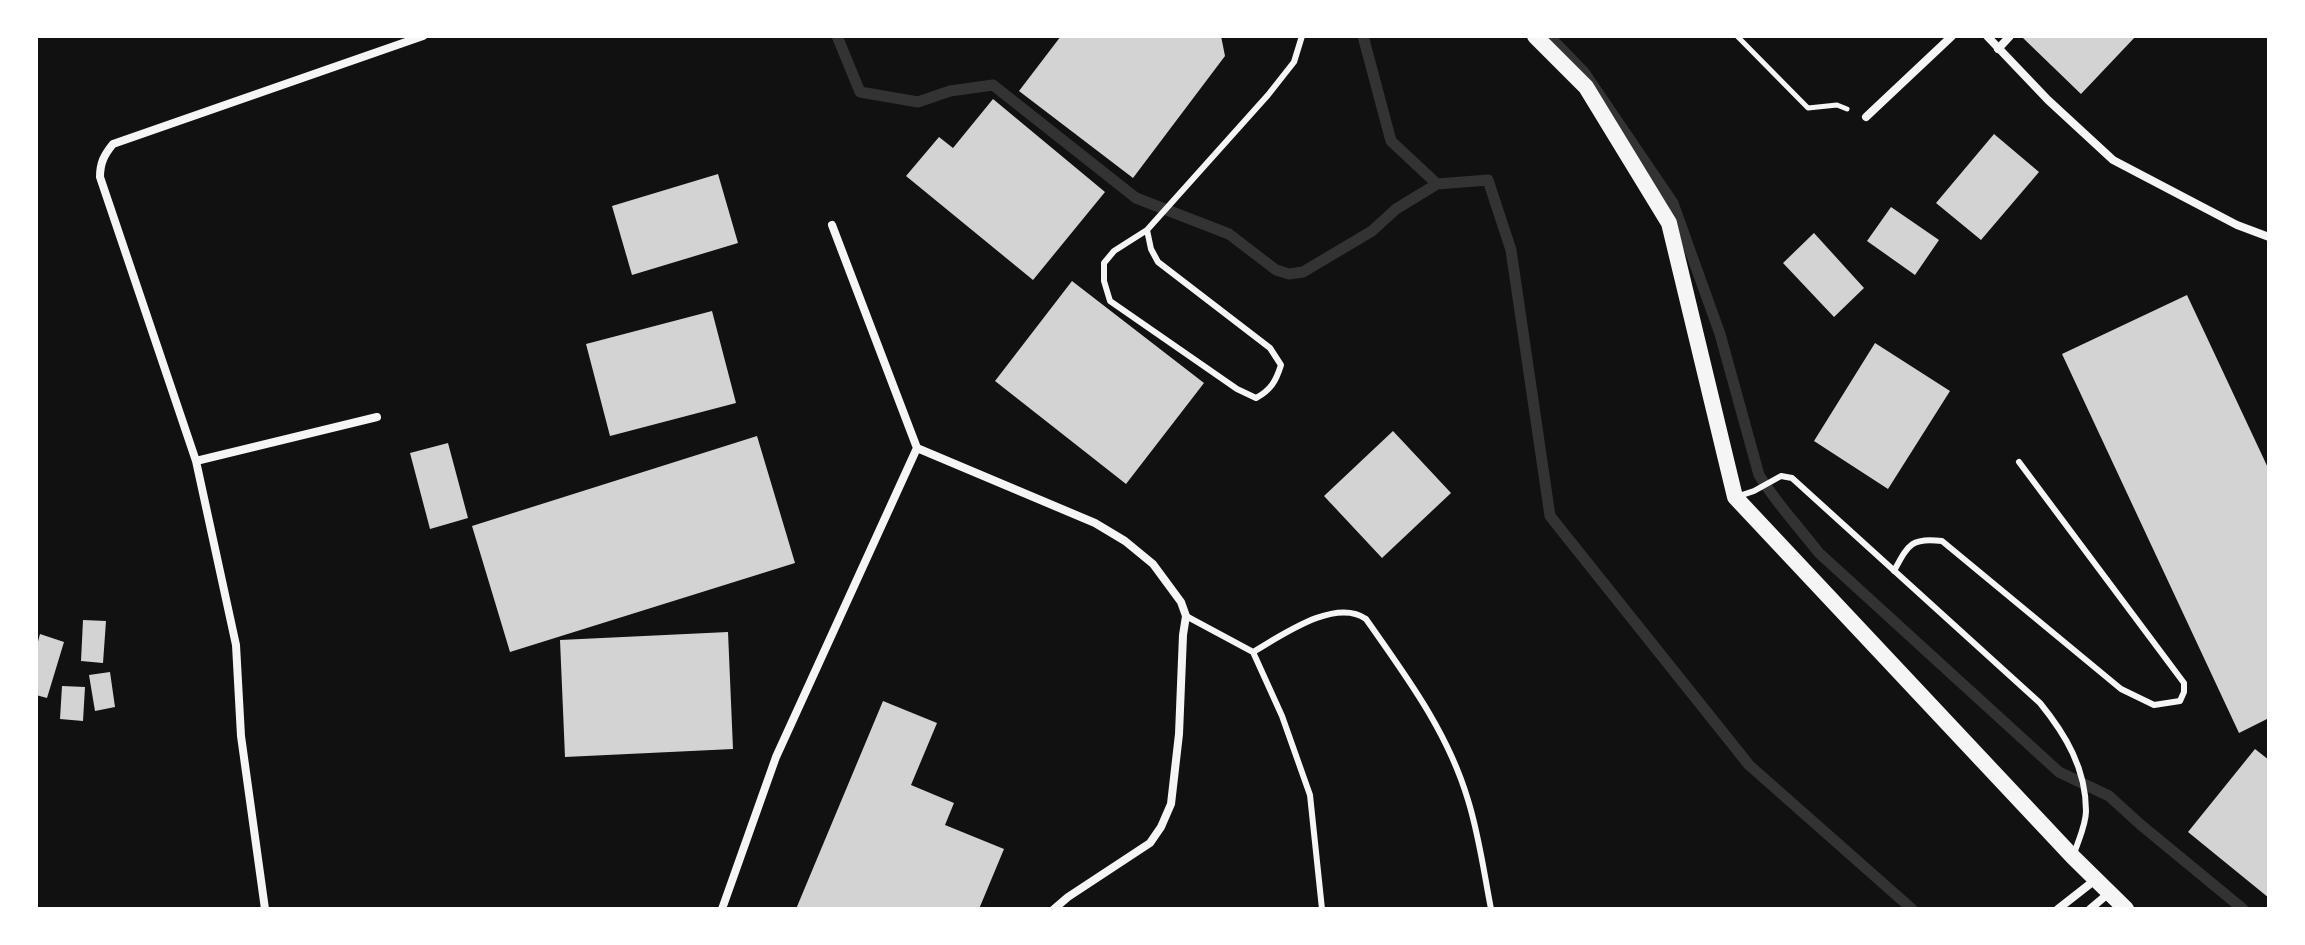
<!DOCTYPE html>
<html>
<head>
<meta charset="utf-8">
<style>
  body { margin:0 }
  #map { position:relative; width:2305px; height:945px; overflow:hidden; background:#111; font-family:Quicksand,sans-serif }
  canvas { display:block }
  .frame { position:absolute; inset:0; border:38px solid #fff; pointer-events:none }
</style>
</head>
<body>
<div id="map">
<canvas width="2305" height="945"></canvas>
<div class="frame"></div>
</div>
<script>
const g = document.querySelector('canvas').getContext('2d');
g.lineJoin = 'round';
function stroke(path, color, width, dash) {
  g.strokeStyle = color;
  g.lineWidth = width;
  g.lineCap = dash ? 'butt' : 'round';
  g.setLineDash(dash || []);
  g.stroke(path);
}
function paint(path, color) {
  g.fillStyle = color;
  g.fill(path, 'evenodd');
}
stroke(new Path2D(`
  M837,36L860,92L918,102L950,91L993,85L1136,198L1229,234L1276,270L1289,274L1303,272L1372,231L1396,209L1437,184
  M1363,36L1391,141L1437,184L1488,180L1511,250L1550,516L1749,765L1912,909
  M1549,36L1584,72L1673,203L1720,334L1759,475C1776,503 1799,527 1819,553L2059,772L2109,796L2141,825L2243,909`), '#333', 11);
paint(new Path2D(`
  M1061,36H1221L1225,56L1133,178L1019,91Z
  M2024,36H2136L2081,94L2023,38Z
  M993,99L1105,192L1033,280L906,176L939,137L953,148Z
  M1994,134L2039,172L1981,240L1936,203Z
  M718,174L738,243L632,275L612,206Z
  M1891,207L1939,240L1915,275L1867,241Z
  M1814,233L1864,288L1834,317L1783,263Z
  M1072,281L1204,383L1126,484L995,381Z
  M2187,295L2269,470V718L2239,733L2062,354Z
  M712,311L736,403L610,436L586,344Z
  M1875,343L1950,391L1888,489L1814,441Z
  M1393,431L1451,493L1382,558L1324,496Z
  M757,436L795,563L510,652L472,526Z
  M448,443L468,518L430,529L410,453Z
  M83,620L106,621L103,663L81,661Z
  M728,632L733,749L565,757L560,640Z
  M40,634L64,642L47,698L36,695V649Z
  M110,672L115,707L95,711L89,675Z
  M62,686L85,687L83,721L60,719Z
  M883,701L937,723L911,785L954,803L945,825L1004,849L979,909H796Z
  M2255,749L2269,760V898L2188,832Z`), '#d3d3d3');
stroke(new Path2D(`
  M1737,36L1808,108L1837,105L1847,109`), '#f5f5f5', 5);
stroke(new Path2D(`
  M1147,230L1151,249L1158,262L1270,348L1281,365C1276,381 1271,390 1256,398L1237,389L1110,301L1104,281V263L1114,251L1147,230L1268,95L1294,62L1302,36
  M1736,497L1754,491L1781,476L1792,478L2040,703C2066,735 2086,769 2086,811C2086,825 2078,841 2074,854
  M1894,571C1908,545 1911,537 1942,541L2121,689L2154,705L2180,701L2184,692V683L2019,462
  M1186,616L1253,652C1281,636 1335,597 1366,619C1406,676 1448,732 1468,800C1479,835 1484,873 1491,909
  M1253,652L1282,716L1310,795L1322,909`), '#f5f5f5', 6);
stroke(new Path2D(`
  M1987,36L2048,100L2113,160L2237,225L2269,237
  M1998,49L2010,36
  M1866,117L1952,36
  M917,448L1095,523L1125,541L1153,564L1181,602L1186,616L1183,635L1179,734L1171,804L1161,827L1150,843L1068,897L1054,909
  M196,461L377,417
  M265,909L241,736L236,645L196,461L100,177C100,163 104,155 113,144L423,36
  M722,909L776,757L917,448L832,225
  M2058,909L2095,880
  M2090,909L2109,893`), '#f5f5f5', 8);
stroke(new Path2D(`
  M1535,36L1586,87L1669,223L1735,497L2073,857L2126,909`), '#f5f5f5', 16);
</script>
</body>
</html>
